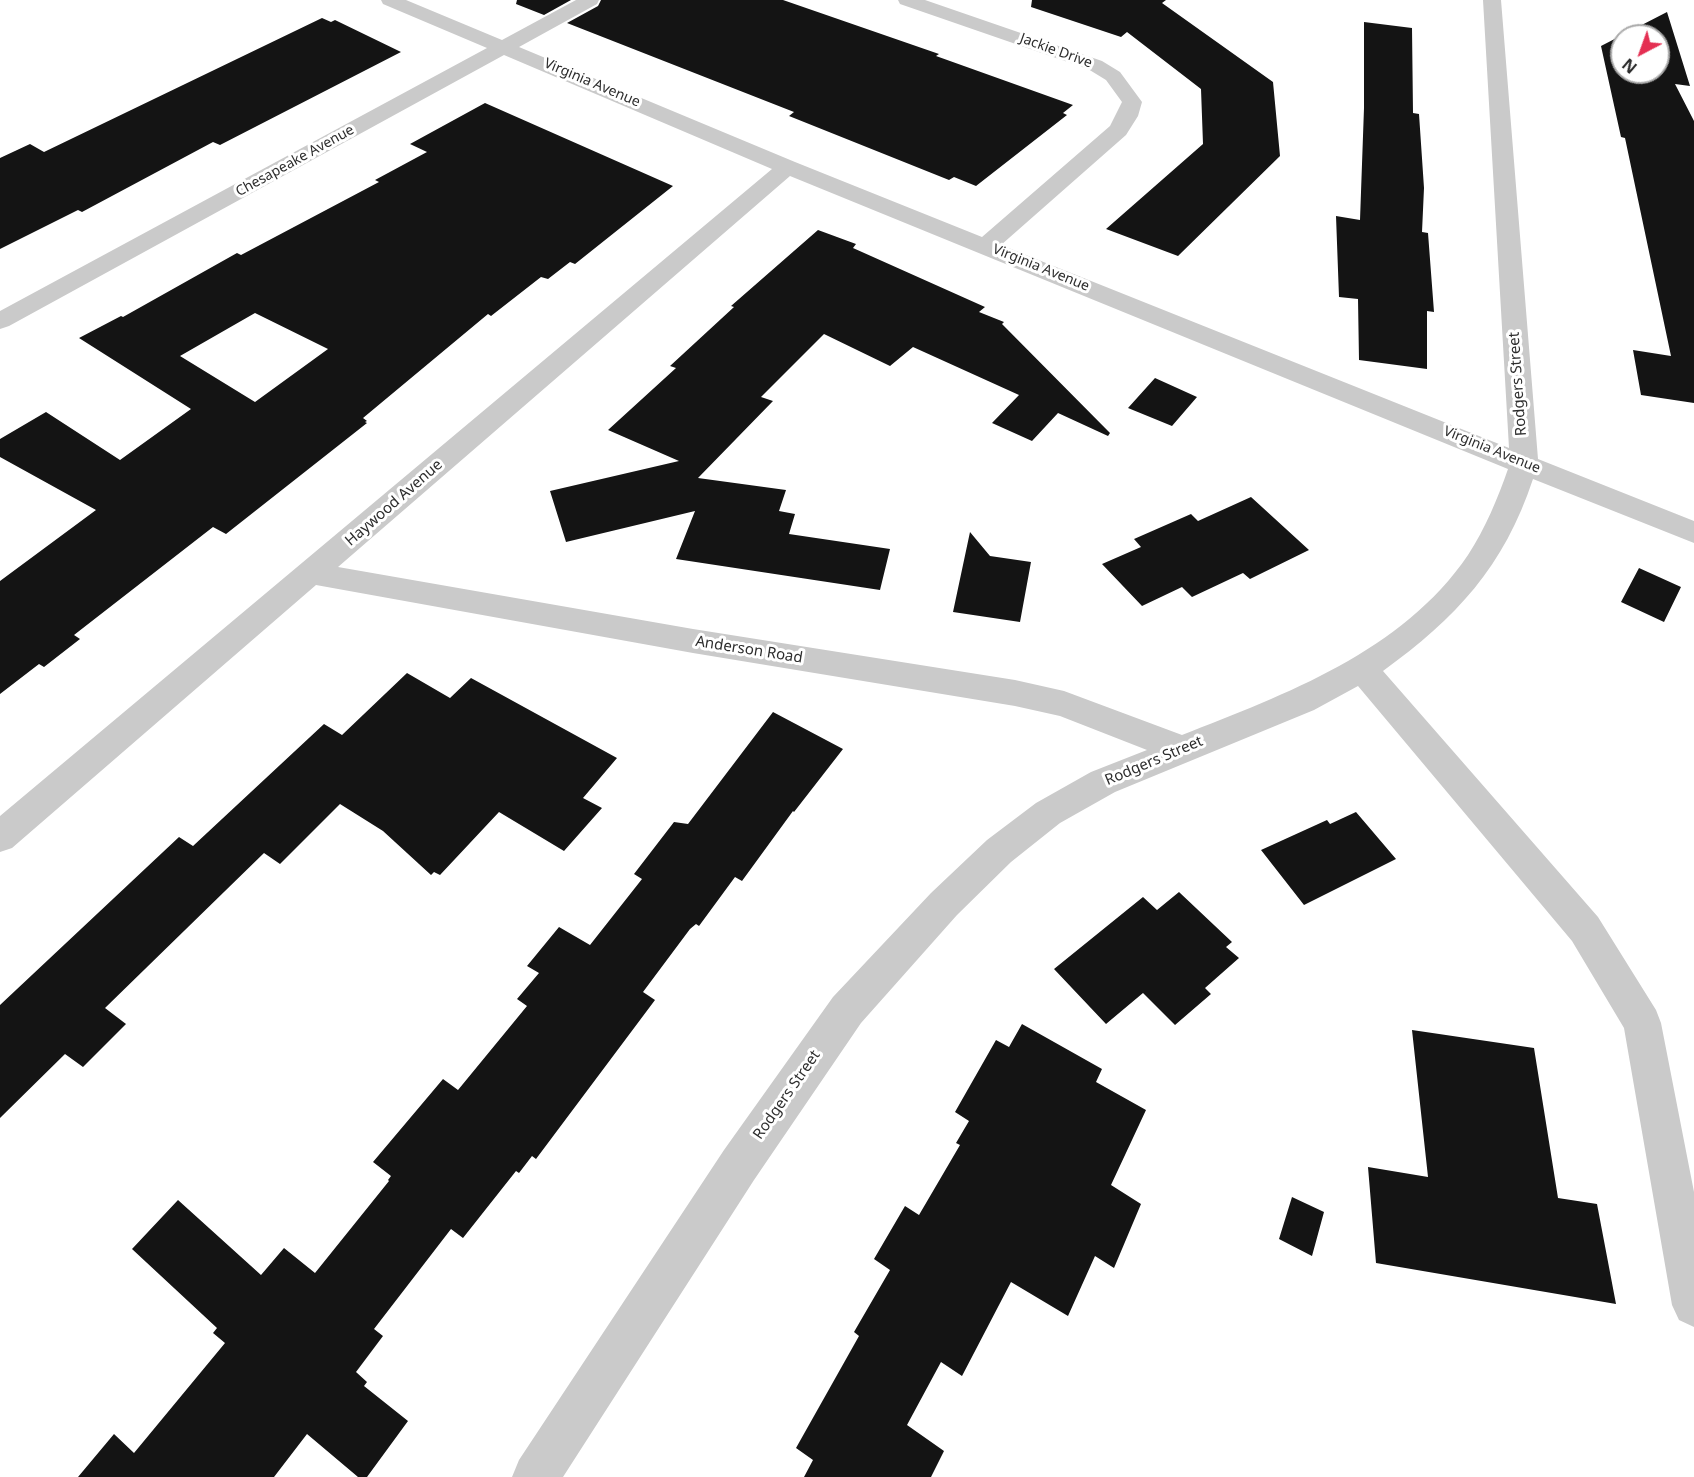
<!DOCTYPE html>
<html>
<head>
<meta charset="utf-8">
<style>
  body { margin:0 }
  #map { position:relative; width:1694px; height:1477px; overflow:hidden; background:#fff; font-family:"Noto Sans",sans-serif }
  canvas { display:block }
  .north { position:absolute; left:1610px; top:24px; width:60px; height:60px; box-sizing:border-box; background:#fff; border:2px solid #ababab; border-radius:50%; rotate:221deg; font-size:16px; font-weight:700; line-height:24px; text-align:center; color:#2d2d2d }
  .north::after { content:''; display:block; margin:auto; width:21px; height:27px; background:#e42f52; clip-path:polygon(50% 0,100% 100%,50% 72%,0 100%) }
</style>
</head>
<body>
<div id="map">
<canvas width="1694" height="1477"></canvas>
<div class="north">N</div>
</div>
<script>
const g = document.querySelector('canvas').getContext('2d');
g.lineJoin = 'round';
function paint(path, color) {
  g.fillStyle = color;
  g.fill(path, 'evenodd');
}
function label(font, color, halo, rows, align = 'center') {
  g.font = font + ' "Noto Sans",sans-serif';
  g.lineWidth = 6;
  g.setLineDash([]);
  g.textBaseline = 'middle';
  g.strokeStyle = halo;
  g.fillStyle = color;
  for (const [text, x, y, turn = 0] of rows) {
    g.save();
    g.translate(x, y);
    g.rotate((+turn || 0) * Math.PI / 180);
    g.textAlign = isNaN(turn) ? turn : align;
    if (halo) g.strokeText(text, 0, 0);
    g.fillText(text, 0, 0);
    g.restore();
  }
}
paint(new Path2D(`
  M517,0H571L544,15L516,4Z
  M601,0H783L939,54L936,56L1073,105L1063,113L1067,115L976,186L954,177L949,180L789,116L794,112L567,23L598,6Z
  M1032,0H1166L1162,3L1273,82L1280,156L1178,256L1106,229L1203,144L1201,89L1127,32L1121,37L1031,7Z
  M1667,12L1690,86L1675,84L1694,121V403L1641,395L1633,350L1671,356L1625,138L1621,137L1601,46ZM1622,36H1658V72H1622Z
  M322,18L331,22L335,20L401,52L220,145L213,142L82,212L78,210L0,249V158L30,144L44,152Z
  M1364,22L1412,28L1413,113L1419,114L1424,188L1422,232L1428,233L1434,312L1427,311V369L1359,360L1358,299L1339,297L1336,216L1360,220L1364,108Z
  M485,103L673,186L575,264L570,262L548,279L541,277L491,316L488,314L363,418L367,421L365,422L367,423L226,534L213,527L74,635L80,639L44,667L39,664L0,694V581L96,510L0,457V439L46,412L120,460L191,409L79,338L121,316L123,317L237,253L241,255L379,182L375,180L427,152L410,144ZM255,313L328,349L255,402L180,356Z
  M818,230L856,244L853,248L985,307L979,312L1004,322L1002,324L1110,433L1108,436L1058,413L1032,441L992,423L1019,395L913,347L890,366L824,334L761,397L773,401L698,478L786,490L779,511L795,514L789,534L890,549L880,590L676,559L695,511L566,542L550,491L679,461L608,430L676,368L670,366L734,307L731,306Z
  M1155,378L1197,397L1172,426L1128,408Z
  M1251,497L1309,550L1250,579L1243,573L1192,597L1182,587L1142,606L1102,564L1141,547L1134,539L1191,514L1198,521Z
  M970,532L990,556L1031,562L1020,622L953,612Z
  M1639,568L1681,587L1664,622L1621,602Z
  M407,673L450,698L471,678L617,758L583,798L602,808L564,851L499,812L440,875L434,872L431,875L383,831L340,804L280,864L264,853L105,1008L126,1024L83,1067L65,1054L0,1118V1005L179,837L193,846L324,724L342,735Z
  M773,712L843,749L794,812L793,811L742,881L735,877L699,926L696,924L690,929L643,992L655,1000L536,1159L532,1156L519,1173L516,1171L463,1238L451,1229L374,1329L383,1336L356,1372L367,1382L364,1386L408,1421L367,1477H358L307,1434L274,1477H78L114,1434L134,1453L225,1343L213,1333L217,1328L132,1249L178,1200L261,1275L284,1248L315,1273L389,1181L388,1180L391,1176L373,1162L443,1079L458,1090L527,1006L517,999L539,973L527,966L559,927L590,945L642,879L634,874L674,822L688,824Z
  M1356,812L1396,859L1304,905L1261,850L1327,820L1330,824Z
  M1179,892L1232,942L1226,947L1239,958L1205,988L1211,994L1175,1025L1143,993L1106,1024L1054,969L1143,897L1157,910Z
  M1022,1024L1102,1069L1096,1082L1146,1110L1111,1185L1141,1204L1114,1268L1095,1256L1068,1316L1011,1282L962,1376L941,1362L907,1425L944,1451L931,1477H804L813,1460L796,1448L859,1336L854,1332L890,1270L874,1259L905,1206L919,1215L960,1145L956,1143L969,1121L955,1112L996,1040L1009,1047Z
  M1412,1030L1534,1048L1558,1198L1597,1204L1616,1304L1376,1263L1368,1167L1428,1177Z
  M1292,1197L1324,1212L1312,1256L1279,1239Z`), '#141414');
paint(new Path2D(`
  M381,0H406L502,40L576,0H599L597,4L519,47L795,162L982,237L1110,126L1122,102L1106,80L1088,69L900,4L898,0H925L1102,61L1120,72L1142,102L1138,116L1126,135L1001,245L1509,448L1483,0H1501L1538,459L1694,521V543L1533,479C1504,567 1456,618 1383,671L1598,917L1656,1010L1661,1023L1694,1192V1327L1679,1320L1672,1305L1624,1028L1572,941L1358,686L1314,710L1115,792L1060,823L1011,862L957,915L861,1023L754,1180L563,1477H512L519,1460L724,1150L833,997L931,893L987,840L1036,803L1091,772L1147,750L1060,716L1015,706L693,653L316,585L12,848L0,852V816L772,169L504,55L9,326L0,329V311L487,48L383,4ZM790,176L1508,469C1498,498 1485,529 1468,555C1402,652 1286,694 1182,735L1064,691L1015,680L693,629L338,567Z`), '#cacaca');
label('14px', '#2d2d2d', '#fff', [
  ["Jackie Drive",1056,51,20],
  ["Virginia Avenue",592,83,23],
  ["Chesapeake Avenue",295,161,-29],
  ["Virginia Avenue",1041,268,22],
  ["Virginia Avenue",1492,450,22]
]);
label('15px', '#2d2d2d', '#fff', [
  ["Rodgers Street",1518,384,-94],
  ["Haywood Avenue",394,503,-41],
  ["Anderson Road",749,650,9],
  ["Rodgers Street",1154,761,-23],
  ["Rodgers Street",787,1095,-55]
]);
</script>
</body>
</html>
